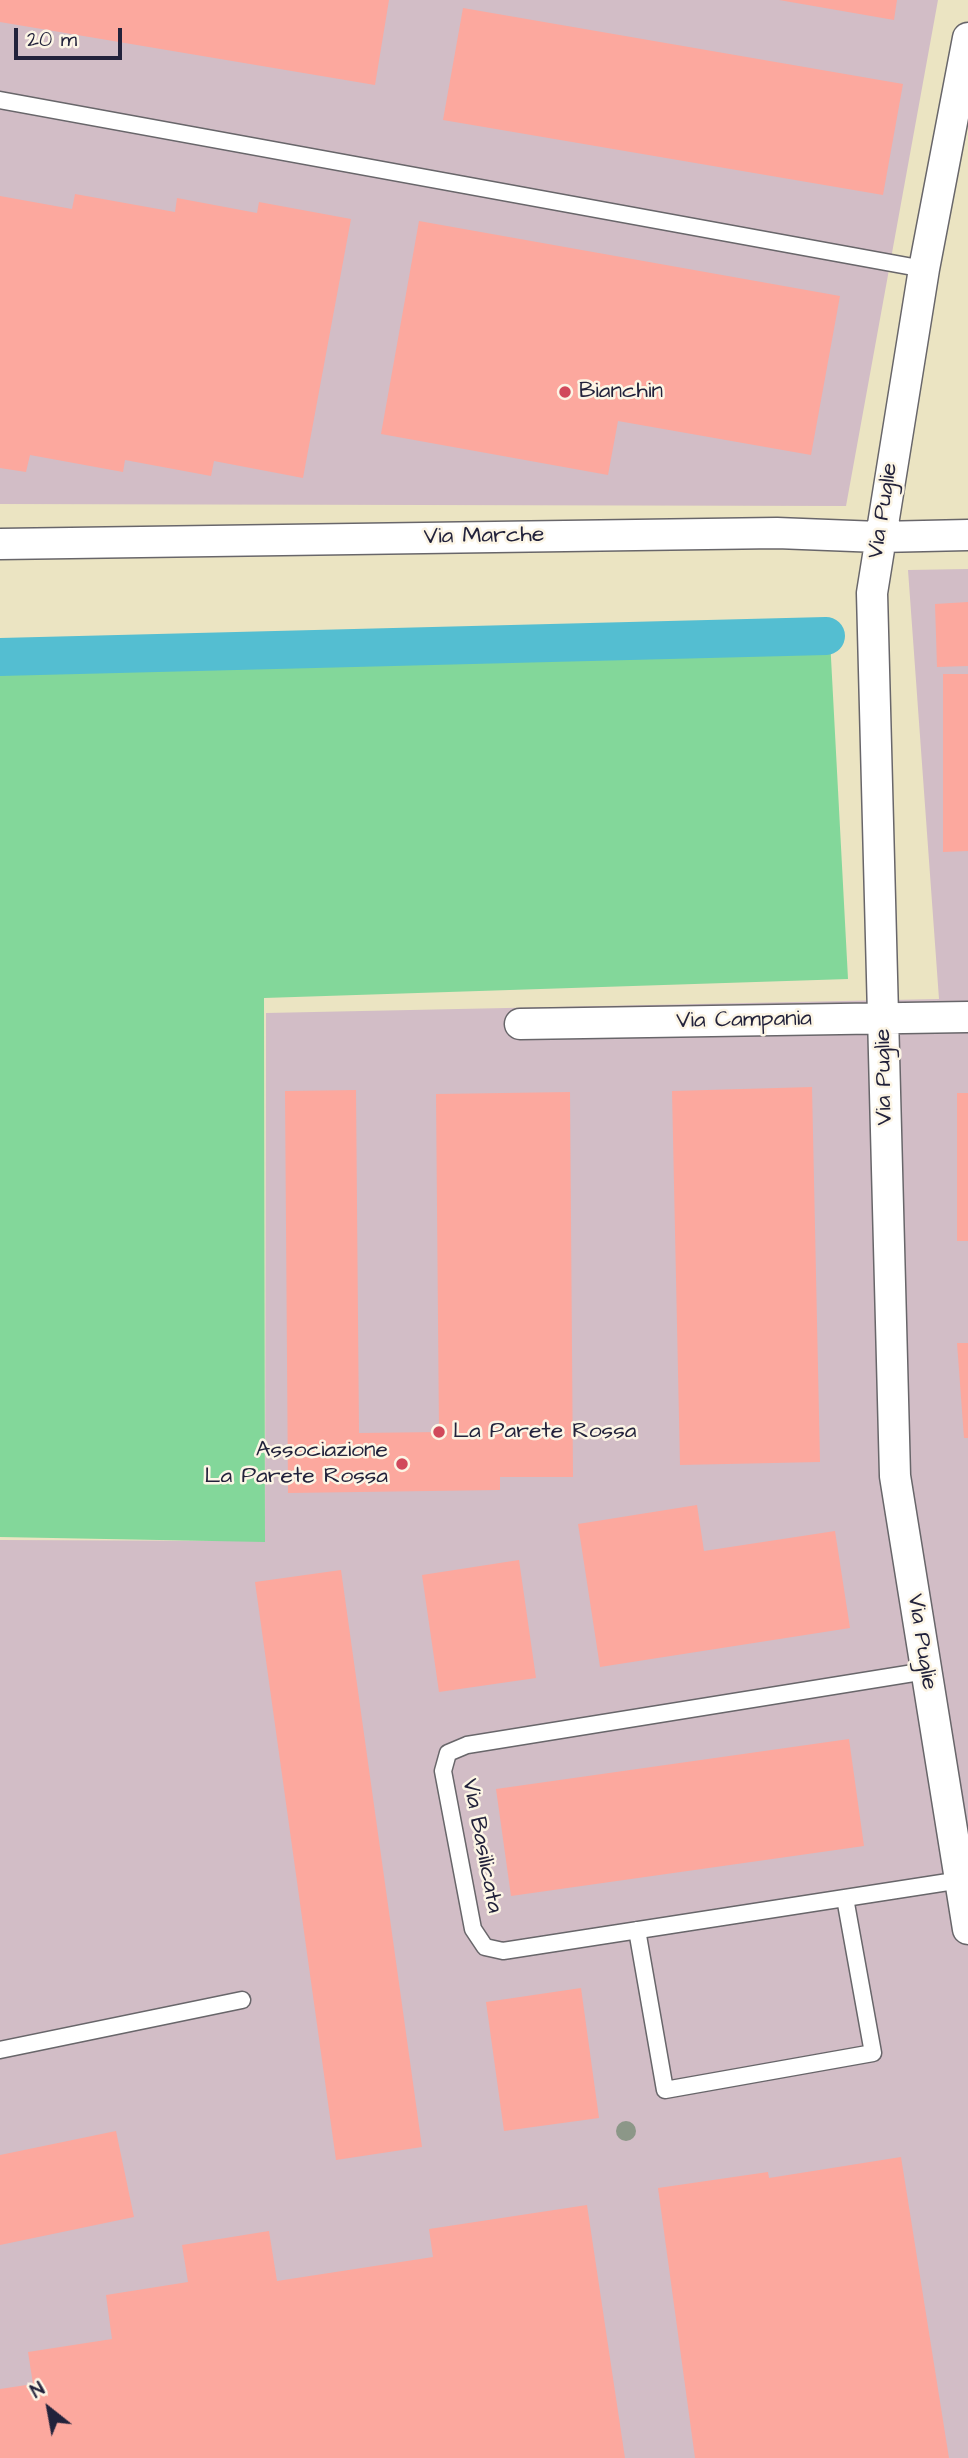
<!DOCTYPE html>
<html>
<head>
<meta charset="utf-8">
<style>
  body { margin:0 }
  #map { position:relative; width:968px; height:2458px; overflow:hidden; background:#ebe4c2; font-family:"Architects Daughter",sans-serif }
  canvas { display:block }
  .north { position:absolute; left:14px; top:2374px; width:70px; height:70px; -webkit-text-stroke:5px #fcf5e5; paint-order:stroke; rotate:329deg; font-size:19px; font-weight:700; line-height:28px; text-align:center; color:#22223b }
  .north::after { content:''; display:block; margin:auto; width:24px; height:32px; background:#22223b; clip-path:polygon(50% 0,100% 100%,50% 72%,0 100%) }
  .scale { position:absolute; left:14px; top:28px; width:108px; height:32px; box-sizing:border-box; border:4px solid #22223b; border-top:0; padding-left:9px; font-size:21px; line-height:24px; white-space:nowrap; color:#22223b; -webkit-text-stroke:5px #fcf5e5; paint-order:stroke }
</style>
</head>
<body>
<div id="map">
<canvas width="968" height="2458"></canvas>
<div class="north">N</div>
<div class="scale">20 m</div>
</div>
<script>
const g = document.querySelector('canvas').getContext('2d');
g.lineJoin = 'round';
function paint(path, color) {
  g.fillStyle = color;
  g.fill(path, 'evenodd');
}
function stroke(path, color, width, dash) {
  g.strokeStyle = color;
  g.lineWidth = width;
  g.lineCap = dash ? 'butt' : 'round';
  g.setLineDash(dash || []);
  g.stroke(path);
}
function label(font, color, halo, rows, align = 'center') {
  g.font = font + ' "Architects Daughter",sans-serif';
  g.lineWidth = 5;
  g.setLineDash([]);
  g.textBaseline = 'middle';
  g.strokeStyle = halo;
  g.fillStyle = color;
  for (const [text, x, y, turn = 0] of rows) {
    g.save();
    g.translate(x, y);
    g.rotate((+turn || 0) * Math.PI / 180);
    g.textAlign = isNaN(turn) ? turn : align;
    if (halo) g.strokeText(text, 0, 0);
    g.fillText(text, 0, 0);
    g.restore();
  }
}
paint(new Path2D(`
  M0,0H938L846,506L0,504Z
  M968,569V2458H0V1540L265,1541L266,1013L939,999L908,570Z`), '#d2bdc6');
paint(new Path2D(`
  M830,639L848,979L264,998L265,1542L0,1537V659Z`), '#83d79a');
stroke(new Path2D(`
  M0,657L826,636`), '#54bed1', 38);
paint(new Path2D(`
  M0,0H389L375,85L0,22Z
  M779,0H897L894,20Z
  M463,8L903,84L883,195L443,120Z
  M75,194L175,212L177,198L257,213L259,202L351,219L303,478L214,461L211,476L125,460L123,472L30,455L26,472L0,468V196L72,209Z
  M419,221L840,296L811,455L618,421L608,475L381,434Z
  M968,602V666L937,667L935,604Z
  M943,674H968V851L943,852Z
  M812,1087L820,1462L680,1465L672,1091Z
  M356,1090L359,1433L439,1432L436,1094L570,1092L573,1477H500V1490L288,1493L285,1091Z
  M957,1093H968V1241H957Z
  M957,1343H968V1438H964Z
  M697,1505L704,1551L835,1531L850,1628L600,1667L578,1524Z
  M519,1560L536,1678L439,1692L422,1575Z
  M341,1570L422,2147L336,2160L255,1582Z
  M849,1739L864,1846L511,1896L496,1789Z
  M581,1988L599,2118L504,2131L486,2002Z
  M116,2131L134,2217L0,2245V2155Z
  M901,2157L949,2458H695L658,2188L768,2172L769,2178Z
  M587,2205L625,2458H0V2389L33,2384L28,2352L112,2339L106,2295L188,2282L182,2245L269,2231L277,2281L433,2257L429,2229Z`), '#fca89e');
const service = new Path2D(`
  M0,100L924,269
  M926,1671L467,1745L448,1753L443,1771L473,1929L485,1947L503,1951L961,1880
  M637,1930L665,2090L873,2053L845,1898
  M0,2050L242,2000`);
const minor = new Path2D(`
  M968,38L924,269L872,593L895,1476L968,1929
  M0,544L777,533L879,537L968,535
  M520,1024L968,1017`);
stroke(service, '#68666a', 19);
stroke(minor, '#68666a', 33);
stroke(service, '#fff', 16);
stroke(minor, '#fff', 30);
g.fillStyle = '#8c9788';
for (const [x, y] of [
  [626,2131]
]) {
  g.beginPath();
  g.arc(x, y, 10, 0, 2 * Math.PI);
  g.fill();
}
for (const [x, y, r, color] of [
  [565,392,7,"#d1495b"],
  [439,1432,7,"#d1495b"],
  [402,1464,7,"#d1495b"]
]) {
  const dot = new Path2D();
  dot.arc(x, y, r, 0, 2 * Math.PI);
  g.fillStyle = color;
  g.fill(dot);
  stroke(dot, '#fcf5e5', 2.5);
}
label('23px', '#22223b', '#fcf5e5', [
  ["Bianchin",579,392],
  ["La Parete Rossa",453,1432],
  ["Associazione",388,1451,"right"],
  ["La Parete Rossa",388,1477,"right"]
], 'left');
label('23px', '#22223b', '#fcf5e5', [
  ["Via Puglie",884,511,-81],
  ["Via Marche",484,537,-1],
  ["Via Campania",744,1021,-1],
  ["Via Puglie",885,1077,-91],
  ["Via Puglie",921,1642,81],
  ["Via Basilicata",481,1846,79]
]);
</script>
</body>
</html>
